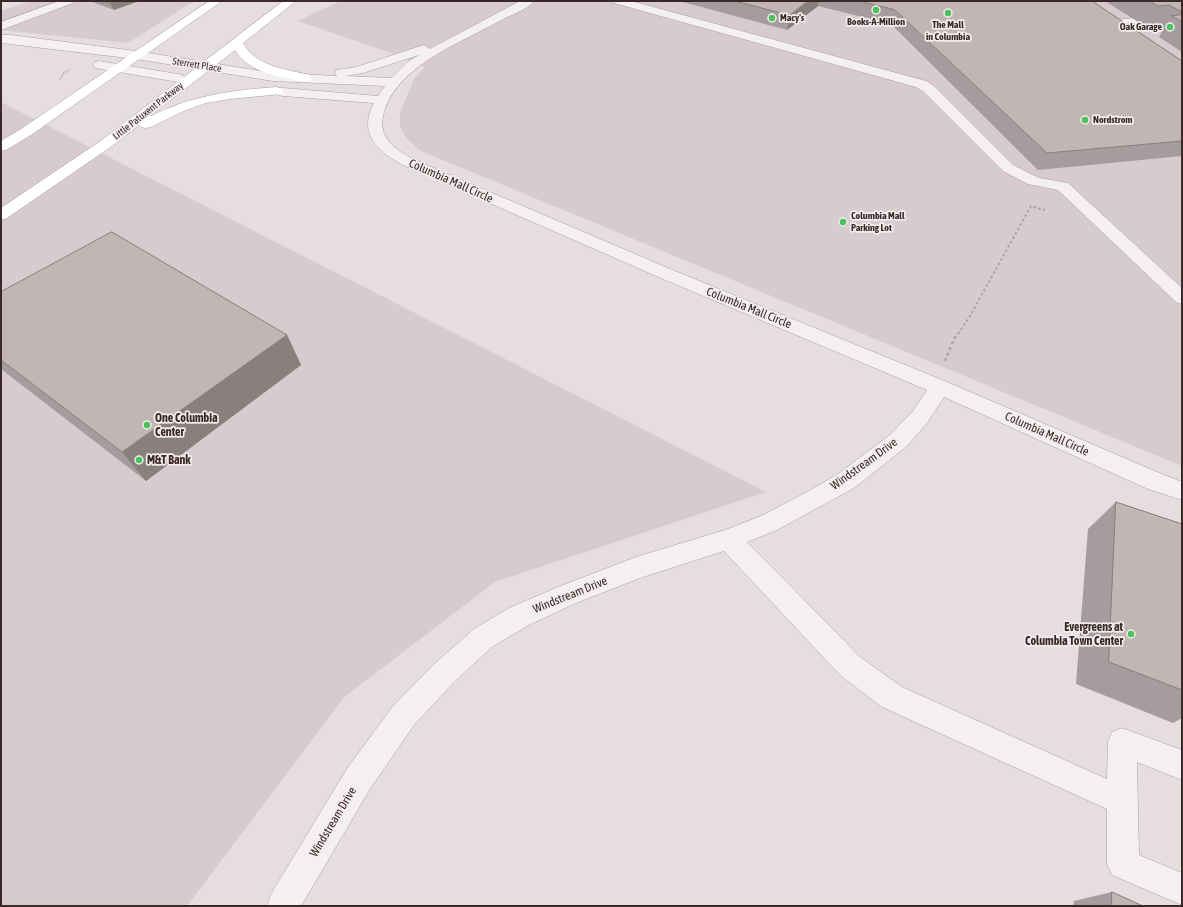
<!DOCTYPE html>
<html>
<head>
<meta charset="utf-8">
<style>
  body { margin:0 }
  #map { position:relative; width:1183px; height:907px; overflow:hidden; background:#e5ddde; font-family:"Asap Condensed",sans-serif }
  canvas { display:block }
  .frame { position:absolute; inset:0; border:2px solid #3b282a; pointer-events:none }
</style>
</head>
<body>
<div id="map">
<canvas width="1183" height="907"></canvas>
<div class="frame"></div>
</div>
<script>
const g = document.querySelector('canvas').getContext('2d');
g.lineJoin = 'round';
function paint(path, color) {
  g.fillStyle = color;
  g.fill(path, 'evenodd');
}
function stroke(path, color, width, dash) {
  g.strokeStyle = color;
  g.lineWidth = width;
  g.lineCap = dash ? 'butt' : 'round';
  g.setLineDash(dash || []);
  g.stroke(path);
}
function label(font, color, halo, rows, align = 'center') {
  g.font = font + ' "Asap Condensed",sans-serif';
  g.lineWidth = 3.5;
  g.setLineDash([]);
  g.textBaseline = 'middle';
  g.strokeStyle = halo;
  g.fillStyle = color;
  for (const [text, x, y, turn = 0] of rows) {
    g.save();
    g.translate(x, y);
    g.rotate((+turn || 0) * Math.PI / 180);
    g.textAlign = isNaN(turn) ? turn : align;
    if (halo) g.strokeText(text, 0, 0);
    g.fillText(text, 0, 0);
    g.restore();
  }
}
paint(new Path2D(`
  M31,1H194L128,43L1,30V11Z
  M340,1H1182V466L421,151L406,138L400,126V113L414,79L425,67L394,54L298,21Z
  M1,102L766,492L495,582L344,697L187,906H1Z`), '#d7cbcd');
const minor = new Path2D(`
  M59,1H75L73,3L1,30V22Z
  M520,1H534C528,9 514,14 505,18C465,41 401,63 385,109C375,137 394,149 415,160L675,271L947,382L1164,475L1182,482V500L1148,489L944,397L927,423L907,446L854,488L777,530L747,542L860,657L902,687L1107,779L1108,742L1112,732L1122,728L1182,750V780L1137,762L1139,855L1182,873V905L1112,875L1107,864V809L882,707L840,675L724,551L640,578L576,603L527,626L492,647L453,683L414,725L370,789L301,906H267L271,894L348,767L394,705L433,665L474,629L509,608L558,587L636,557L725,530L761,516L805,493L838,474L891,434L913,411L927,390L663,279L405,166C379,153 357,134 374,103L283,96L278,95L276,92L278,89L283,88L378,96L385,86L273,81L136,59L1,43V35H11L136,51L273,73L337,76L335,73L336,70L356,67L424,45L430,49ZM419,55L406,63L391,78L345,76L363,73Z
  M612,1H631L926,81L934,86L1013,165L1039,178L1068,183L1182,288V304L1176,302L1058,190L1028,184L1003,171L924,92L916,87L614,3Z
  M1136,18L1140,19L1142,21L1140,23L1114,24L1112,22L1114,20Z
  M99,61L178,74L183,75L184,78L183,81L178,82L95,68L93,65L95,62Z`);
const major = new Path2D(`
  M209,1H222L31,135L6,150L1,151V141L21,129Z
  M283,1H296L243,43C256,67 286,69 310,75L311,78L310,81L305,82C280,76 249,74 235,50L149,117C193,95 228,91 276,87L281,88L283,91L281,94L230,99L206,103L186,110L151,127L146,128L141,127L139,125L112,146L7,218L1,220V208L102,140Z`);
stroke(minor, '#ab9fa1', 1);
stroke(major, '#b09ea0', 1);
stroke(new Path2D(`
  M60,79L64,73L69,70`), '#aea3a5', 1.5, [1.5, 1.5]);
stroke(new Path2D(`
  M958,334L970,316L1031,206L1044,210L1046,206`), '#aea3a5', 2, [2.5, 2.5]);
stroke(new Path2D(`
  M945,361L954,339L958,333`), '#aea3a5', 2.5, [3, 3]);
paint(minor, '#f4eff0');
paint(major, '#fff');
paint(new Path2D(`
  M90,1H139L114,10Z
  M679,1H1092L1182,61V156L1038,170L891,24L818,6L787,30Z
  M1105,1H1182V52L1159,37L1163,30L1157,26L1146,27Z
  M1,292L287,335L301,365L146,481L1,369Z
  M1116,502L1182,524V718L1173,723L1076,684L1088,529Z
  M1112,892L1143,906H1073L1074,901Z`), '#a79c9d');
paint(new Path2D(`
  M115,1H139L114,10L110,3Z
  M808,1H819L818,6L787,30L790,15Z
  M287,335L301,365L146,481L122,452Z`), '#887f7f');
const building = new Path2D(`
  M105,1H115L110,3Z
  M735,1H808L790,15Z
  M860,1H1092L1182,61V141L1047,153L895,10Z
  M1150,1H1182V12L1169,5L1158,6Z
  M1182,15V22L1172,16Z
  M112,232L287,335L122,452L1,360V292Z
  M1116,502L1182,524V690L1109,662Z
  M1112,892L1143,906H1112Z`);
paint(building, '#c2b5b6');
stroke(building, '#887f7f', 1);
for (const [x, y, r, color] of [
  [876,10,4,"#4cc05c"],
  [948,13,4,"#4cc05c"],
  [772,18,4,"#4cc05c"],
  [1170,27,4,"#4cc05c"],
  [1085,120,4,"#4cc05c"],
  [843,222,4,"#4cc05c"],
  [147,425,4,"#4cc05c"],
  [139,460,4,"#4cc05c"],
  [1131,634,4,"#4cc05c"]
]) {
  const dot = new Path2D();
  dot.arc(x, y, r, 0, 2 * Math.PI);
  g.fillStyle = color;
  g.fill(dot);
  stroke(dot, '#f3eced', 1.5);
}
label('bold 10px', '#3b282a', '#f3eced', [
  ["Macy's",780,18],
  ["Books-A-Million",876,22,"center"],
  ["The Mall",948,25,"center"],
  ["in Columbia",948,37,"center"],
  ["Oak Garage",1162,27,"right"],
  ["Nordstrom",1093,120],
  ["Columbia Mall",851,216],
  ["Parking Lot",851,228]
], 'left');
label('10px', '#3b282a', '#f3eced', [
  ["Sterrett Place",197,65,9],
  ["Little Patuxent Parkway",148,111,-38]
]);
label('12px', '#3b282a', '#f3eced', [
  ["Columbia Mall Circle",451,181,24],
  ["Columbia Mall Circle",749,308,22],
  ["Columbia Mall Circle",1047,434,24],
  ["Windstream Drive",864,464,-36],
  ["Windstream Drive",570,595,-22],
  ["Windstream Drive",333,822,-59]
]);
label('bold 12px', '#3b282a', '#f3eced', [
  ["One Columbia",155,418],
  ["Center",155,432],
  ["M&T Bank",147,460],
  ["Evergreens at",1123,627,"right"],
  ["Columbia Town Center",1123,641,"right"]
], 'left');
</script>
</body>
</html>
